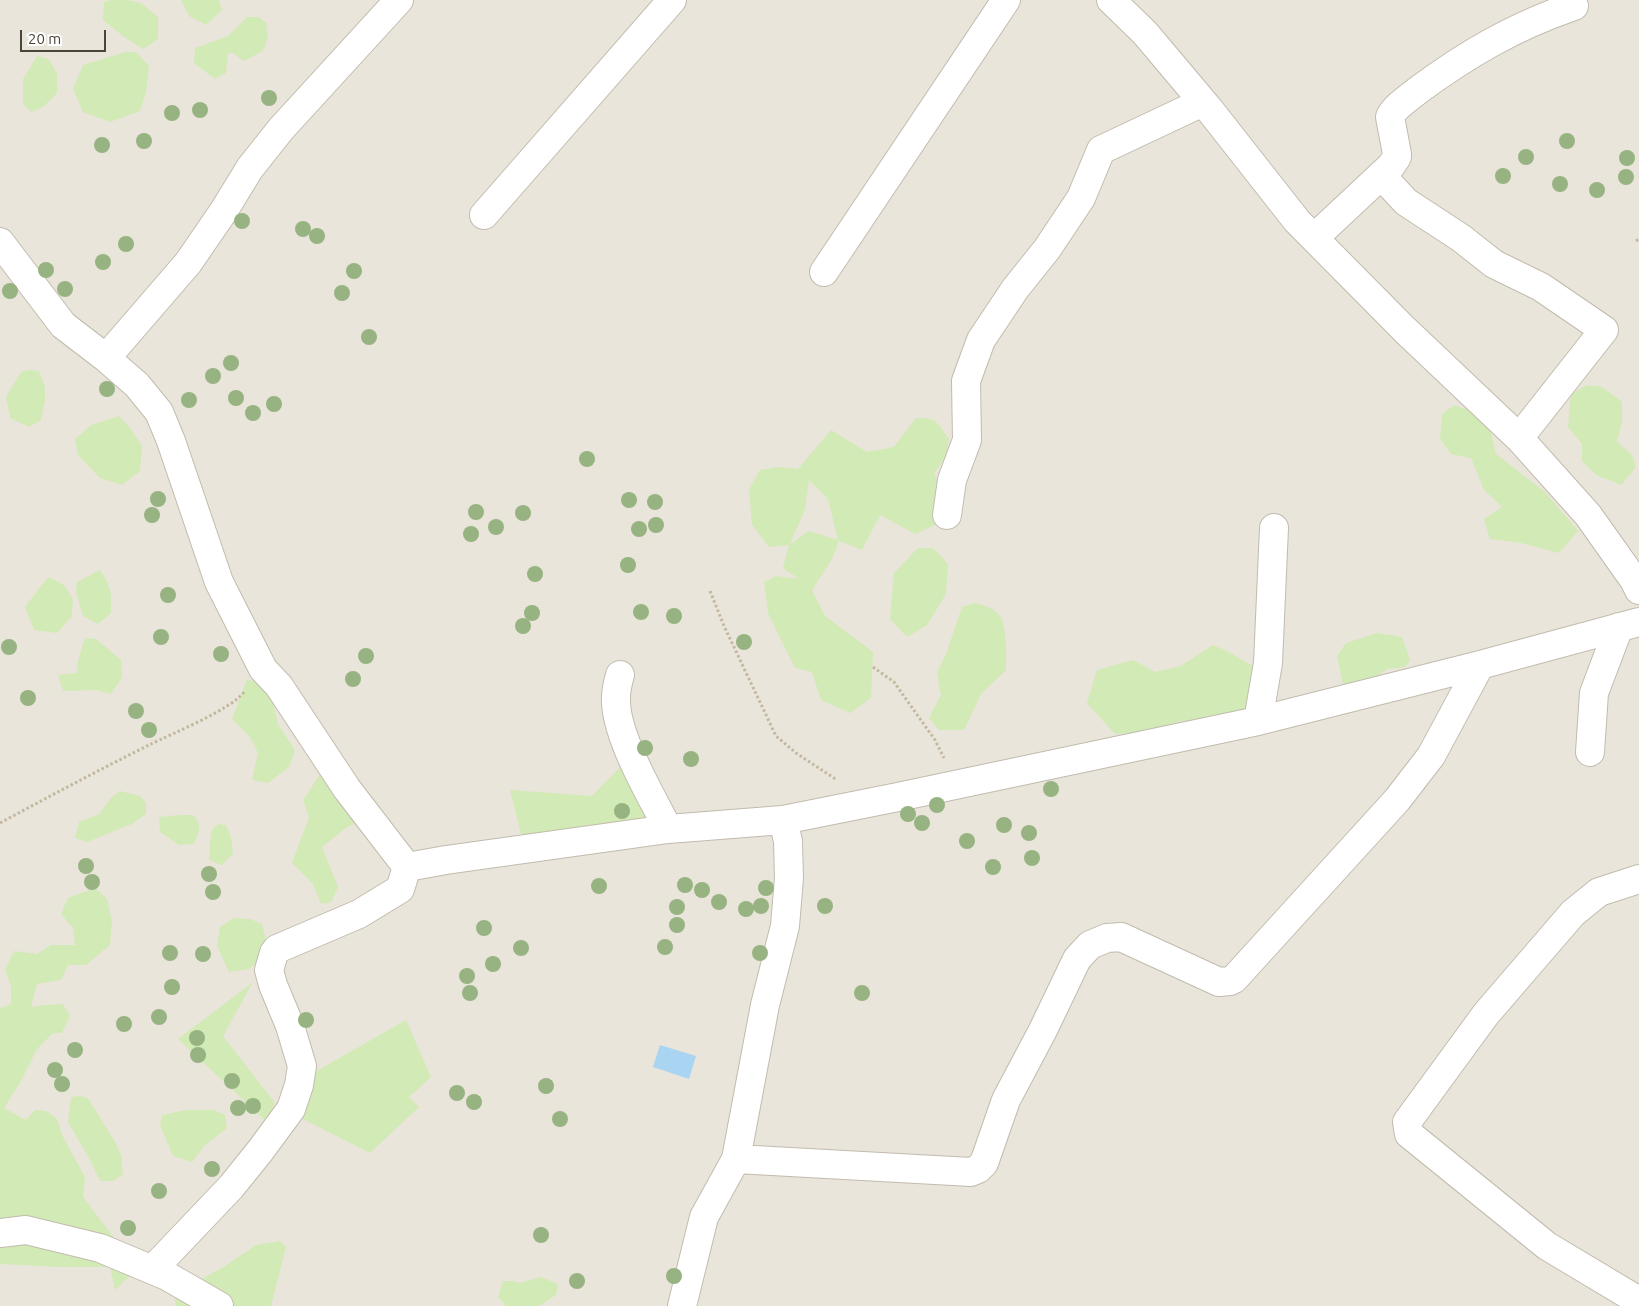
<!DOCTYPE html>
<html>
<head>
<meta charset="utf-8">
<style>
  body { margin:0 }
  #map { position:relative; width:1639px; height:1306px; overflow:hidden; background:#f6f3ec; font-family:Ubuntu,sans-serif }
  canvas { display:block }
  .scale { position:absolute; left:20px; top:30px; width:86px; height:22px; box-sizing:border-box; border:2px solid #4b4439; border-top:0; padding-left:6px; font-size:15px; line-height:18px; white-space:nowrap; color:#4b4439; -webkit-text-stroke:4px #fff; paint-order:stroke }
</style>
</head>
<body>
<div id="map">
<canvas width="1639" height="1306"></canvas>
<div class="scale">20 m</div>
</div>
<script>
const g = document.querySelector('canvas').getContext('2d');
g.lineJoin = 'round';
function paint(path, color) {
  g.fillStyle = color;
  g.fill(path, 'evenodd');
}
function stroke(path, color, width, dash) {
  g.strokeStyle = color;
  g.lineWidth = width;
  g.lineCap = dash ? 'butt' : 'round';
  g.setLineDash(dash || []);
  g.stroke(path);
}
paint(new Path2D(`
  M0,0H1639V1306H0Z`), '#eae5da');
paint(new Path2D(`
  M111,0C139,0 138,0 158,17V39L143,49L124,37L103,20L104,2Z
  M181,0H219L222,10L206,25L189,16Z
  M247,17H259L266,23L268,37L263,51L244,61L233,53H228L226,73L215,79L194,63L195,48L228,36Z
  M125,52H136L149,66L146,93L140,111L110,122L83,112L73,89L83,65Z
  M37,56L49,59L57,74V93L43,107L32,112L23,104V79Z
  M30,370L39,371L45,387V401L41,420L29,427L10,418L6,397L21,372Z
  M1587,385L1602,387L1622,402V422L1617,442L1632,455L1636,467L1621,485L1596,475L1582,461V444L1568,427L1571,394Z
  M1454,405L1462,408L1478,411L1489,424L1496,454L1545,492L1578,531L1559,553L1521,543L1490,539L1484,519L1502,507L1484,490L1471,458L1451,454L1440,439L1442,414Z
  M119,416L130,428L142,446L140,471L122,485L100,478L78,455L75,439L91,425Z
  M916,418C937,417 937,422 949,439L946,456L934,474L940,486L959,501L935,525L915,534L880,515L862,550L839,541L832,559L812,590L825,616L873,652L871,698L850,713L821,700L812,672L795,668L768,613L764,582L776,576L799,579L783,568L789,545L769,547L752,525L749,489L760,470L777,467L798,469L831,430L867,452L894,447ZM809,480L828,499L838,540L809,531L790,544L805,509Z
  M918,548H933L948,564L946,594L927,625L907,637L890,619L894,573Z
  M100,570C111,586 112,594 111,613L98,624L83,616L76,592L77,582Z
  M49,577L64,585L73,599L72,616L57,633L34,630L25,607L44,582Z
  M974,603C983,605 996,608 1001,618C1007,629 1006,657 1006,670L981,694L964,730H939L929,718L941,695L937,673L946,654L962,607Z
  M1377,633L1402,637L1410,660L1405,667L1387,669L1364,687L1343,684L1337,656L1346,643Z
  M85,638L96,639L121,660L122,677L111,694L96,690L63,691L58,675L77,673L78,661Z
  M1213,645L1227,651L1263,672L1264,726L1223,717L1177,722L1145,732L1115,734L1087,703L1097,670L1133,660L1155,672L1180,666Z
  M247,679L265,686L271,694L278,724L295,750L289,767L268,783L252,780L258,753L250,737L232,719Z
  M625,762L656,823L523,842L510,790L592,796Z
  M322,766L359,822L347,827L322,847L338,887L331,902L321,904L313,884L292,863L309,817L303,800L319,776Z
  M120,791L140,796L146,803V814L132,824L87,842L75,838L79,822L99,814L111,798Z
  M180,815H193C203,825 199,833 194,844L179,845L160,832L159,817Z
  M218,824L226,825L231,837L233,853L222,865L209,860L211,831Z
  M95,888L107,899L112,922L110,945L86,965H68L61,980L37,984L31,1007L44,1005L63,1004L70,1016L62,1033H53L37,1049L21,1081L4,1108L26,1120L35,1110L46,1111L57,1119L63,1137L85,1177L83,1197L121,1247L0,1228V1008L11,1004V986L5,970L14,951L37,954L51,945H75L73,928L61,914L68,898Z
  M234,918L250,919L262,924L269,953L249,969L229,972L217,946L220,927Z
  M253,982L223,1036L275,1103L266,1121L178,1039Z
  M406,1020L431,1077L409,1097L419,1107L370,1153L295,1115L315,1072Z
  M79,1096L88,1098L115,1142L121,1155L123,1174L114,1181H100L89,1158L68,1122L71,1097Z
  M186,1110H214L225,1115L227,1128L205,1145L192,1162L173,1156L160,1125L162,1115Z
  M25,1238L136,1270L115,1290L110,1267H60L0,1264V1240Z
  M280,1241L286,1247L271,1306H176L175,1299L179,1292L225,1266L256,1245Z
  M541,1277L558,1284L556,1295L539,1306H506L498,1297L503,1281H513L520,1283Z`), '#d2eab5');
paint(new Path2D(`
  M660,1045L696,1056L689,1079L653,1067Z`), '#a9d4f2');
const minor = new Path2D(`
  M1111,0L1145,33L1209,109L1297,221L1405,330L1519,438L1588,515L1634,580L1639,590
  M1381,175L1406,202L1461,238L1494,264L1541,287L1604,330L1519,438
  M484,215L672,0
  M1314,238L1391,166L1397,157V154L1390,117C1394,107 1409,98 1417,91C1467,54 1515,26 1574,6
  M0,242L63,325L106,358L137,385L159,412L171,441L219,582L263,669L279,686L347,789L407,867
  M824,272L1006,0
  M106,358L188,263L223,212L250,168L281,129L399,0
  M947,515L952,480L967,440L966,381L981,340L1015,289L1047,249L1081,198L1101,150L1203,102
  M620,675C618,682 616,690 616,697C614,734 651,795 668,829
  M1258,721L1268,663L1274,528
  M1590,752L1594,693L1619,627
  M1639,879L1599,892L1573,913L1486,1014L1407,1122L1409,1134L1547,1246L1639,1301
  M736,1159L971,1172L978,1169L984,1163L1006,1100L1043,1030L1077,959L1090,945L1107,938L1121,937L1219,982L1230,981L1234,979L1397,800L1431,756L1480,665
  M0,1233L26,1230L100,1248L167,1276L219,1306
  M153,1269L231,1187L260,1151L291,1109L299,1085L302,1066L290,1026L273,985L269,970L274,953L277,949L359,914L400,889L407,867L446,860L668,829L783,820L898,797L1258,721L1480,665L1639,622
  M682,1306L704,1217L736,1159L765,1005L785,926L789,878L788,841L783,820`);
stroke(minor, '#c2bbae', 30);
stroke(new Path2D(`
  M1636,241L1639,239
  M710,591L724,626L776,736L796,753L837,780
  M873,667L894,682L935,740L944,758
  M0,823C50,796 99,770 149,745C173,733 231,710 245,691`), '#c4b79f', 3, [2.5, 2.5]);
stroke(minor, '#fff', 28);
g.fillStyle = '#97b381';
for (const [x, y] of [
  [269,98],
  [200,110],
  [172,113],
  [144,141],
  [1567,141],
  [102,145],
  [1526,157],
  [1627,158],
  [1503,176],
  [1626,177],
  [1560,184],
  [1597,190],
  [242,221],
  [303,229],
  [317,236],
  [126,244],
  [103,262],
  [46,270],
  [354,271],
  [65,289],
  [10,291],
  [342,293],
  [369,337],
  [231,363],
  [213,376],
  [107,389],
  [236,398],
  [189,400],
  [274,404],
  [253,413],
  [587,459],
  [158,499],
  [629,500],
  [655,502],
  [476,512],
  [523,513],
  [152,515],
  [656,525],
  [496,527],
  [639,529],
  [471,534],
  [628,565],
  [535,574],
  [168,595],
  [641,612],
  [532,613],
  [674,616],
  [523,626],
  [161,637],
  [744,642],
  [9,647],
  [221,654],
  [366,656],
  [353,679],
  [28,698],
  [136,711],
  [149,730],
  [645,748],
  [691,759],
  [1051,789],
  [937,805],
  [622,811],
  [908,814],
  [922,823],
  [1004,825],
  [1029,833],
  [967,841],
  [1032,858],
  [86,866],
  [993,867],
  [209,874],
  [92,882],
  [685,885],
  [599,886],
  [766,888],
  [702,890],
  [213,892],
  [719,902],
  [761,906],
  [825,906],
  [677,907],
  [746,909],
  [677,925],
  [484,928],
  [665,947],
  [521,948],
  [170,953],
  [760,953],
  [203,954],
  [493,964],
  [467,976],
  [172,987],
  [470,993],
  [862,993],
  [159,1017],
  [306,1020],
  [124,1024],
  [197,1038],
  [75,1050],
  [198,1055],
  [55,1070],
  [232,1081],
  [62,1084],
  [546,1086],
  [457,1093],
  [474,1102],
  [253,1106],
  [238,1108],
  [560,1119],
  [212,1169],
  [159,1191],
  [128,1228],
  [541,1235],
  [674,1276],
  [577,1281]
]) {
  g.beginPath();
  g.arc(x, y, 8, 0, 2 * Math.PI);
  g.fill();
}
</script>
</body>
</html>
